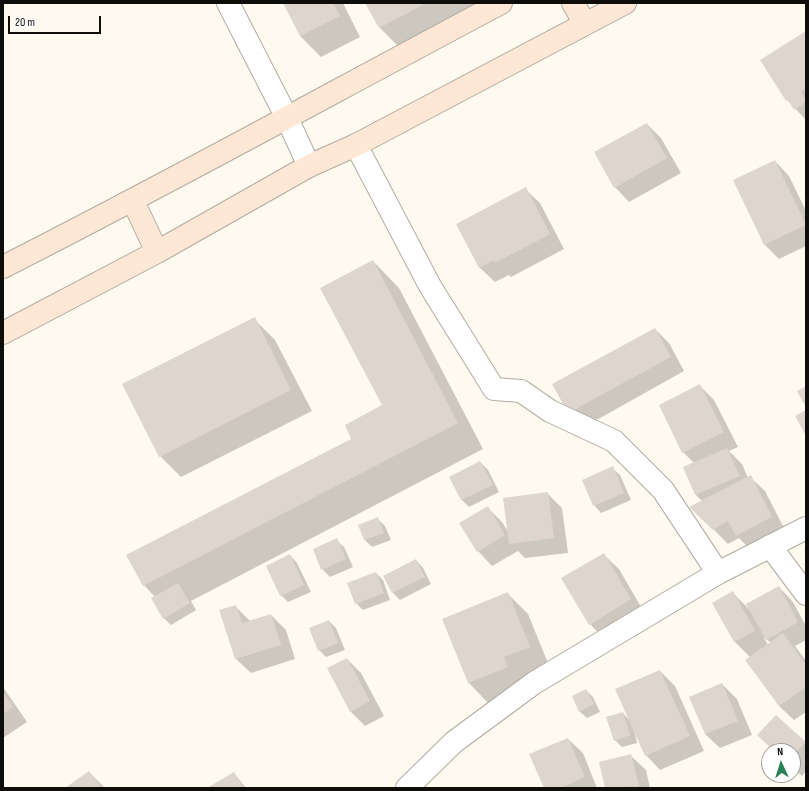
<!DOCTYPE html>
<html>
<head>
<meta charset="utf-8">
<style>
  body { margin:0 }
  #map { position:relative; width:809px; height:791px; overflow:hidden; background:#fffaf0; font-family:"Sofia Sans Condensed",sans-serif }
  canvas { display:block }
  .frame { position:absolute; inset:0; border:4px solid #0e0d0a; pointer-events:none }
  .north { position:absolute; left:761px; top:743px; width:40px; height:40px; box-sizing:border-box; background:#fff; border:1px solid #9f9e9d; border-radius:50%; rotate:356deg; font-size:11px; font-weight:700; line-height:16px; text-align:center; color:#0e0d0a }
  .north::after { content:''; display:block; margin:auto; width:14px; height:18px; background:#2c8256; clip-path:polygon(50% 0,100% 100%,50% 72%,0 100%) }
  .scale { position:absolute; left:8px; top:16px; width:93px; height:18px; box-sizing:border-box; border:2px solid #0e0d0a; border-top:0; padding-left:5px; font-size:12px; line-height:14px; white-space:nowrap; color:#0e0d0a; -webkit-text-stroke:3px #fff; paint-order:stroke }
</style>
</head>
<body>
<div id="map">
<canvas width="809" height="791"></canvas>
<div class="frame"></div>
<div class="north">N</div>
<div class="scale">20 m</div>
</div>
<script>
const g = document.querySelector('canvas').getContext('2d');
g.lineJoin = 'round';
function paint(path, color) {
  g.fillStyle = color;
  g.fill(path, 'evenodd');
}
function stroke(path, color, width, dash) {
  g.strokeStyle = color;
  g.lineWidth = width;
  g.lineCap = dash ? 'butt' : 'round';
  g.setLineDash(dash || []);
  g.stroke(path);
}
paint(new Path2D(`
  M284,3H343L360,37L321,57L300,36Z
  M366,3H485L401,49L380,28Z
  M806,32V120L787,100Z
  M647,124L661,138L681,173L629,202L615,187Z
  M775,161L789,176L806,211V246L779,259L765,245Z
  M525,189L540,203L564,249L511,277L509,275L495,282L480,268L457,225Z
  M373,261L399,288L483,449L191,601L196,610L171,625L164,618L155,597L144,585L352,439L383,406Z
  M254,319L275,340L312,411L181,477L160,456Z
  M655,329L669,343L684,371L584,427L553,385Z
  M700,386L714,400L738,447L729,451L742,464L748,478L750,477L765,491L786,532L751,550L739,538L728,544L691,507L702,501L696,495L685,468L694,463L683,452Z
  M480,462L488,470L499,492L469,507L462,500L451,477Z
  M612,468L620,475L631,500L601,513L594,505Z
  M547,493L562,508L568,553L525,558L518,551L492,566L478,551L487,507L502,522L509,533Z
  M378,519L385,526L391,540L372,547L365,540Z
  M336,540L344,547L353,567L330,577L322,569Z
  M290,555L297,563L311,592L288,602L281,595Z
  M604,555L619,569L645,614L604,639L590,624Z
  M416,560L423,568L431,584L400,600L393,593L384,576Z
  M376,573L383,580L390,600L363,610L356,603Z
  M779,587L793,602L806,626V640L795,646L806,661V712L794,720L779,706L747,660L751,658L735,642L713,604L733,593L750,610ZM764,638H765L771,643L768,645Z
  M507,593L528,614L550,668L489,704L469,683Z
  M236,607L250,621L271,615L286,630L295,659L251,673L236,659Z
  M329,621L336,628L345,650L326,657L319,650Z
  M347,659L361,673L384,716L365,726L351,712Z
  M660,671L675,686L704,751L660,770L646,755L634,729L637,743L622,747L615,740L623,713L630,721Z
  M722,684L737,699L752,735L720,748L705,734Z
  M3,687L27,722L3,738Z
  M586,690L593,697L600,712L587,718L579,711Z
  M776,716L806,744V771L802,776L793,768V751H775Z
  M568,739L583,753L597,788H545Z
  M631,756L646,770L650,788H606L600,763Z
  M89,772L105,788H66Z
  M234,773L246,788H209Z`), '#0003');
paint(new Path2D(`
  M283,3H333L340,16L300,36Z
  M365,3H426L379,28Z
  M806,31V88L801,91L806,102L794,110L788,100L786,101L760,60Z
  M647,123L667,158L614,188L594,152Z
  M775,160L806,225L764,245L733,180Z
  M526,187L550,234L495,263L494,260L479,268L456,224Z
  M373,260L458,423L143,586L126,555L351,439L345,425L382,405L320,288Z
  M255,317L291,390L159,457L122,384Z
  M655,328L671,357L568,413L552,384Z
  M700,384L724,432L682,453L659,405Z
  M806,386V403L804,404L797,391Z
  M806,410V436L795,416Z
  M727,448L740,476L695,495L683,467Z
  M480,461L493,485L461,500L449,477Z
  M613,466L624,493L593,506L582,480Z
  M751,475L772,517L736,536L728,521L713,530L689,507Z
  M548,492L554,538L509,544L503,498Z
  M488,506L505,535L477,552L459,523Z
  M378,517L384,533L364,540L358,525Z
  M337,538L346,559L321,570L313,549Z
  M604,553L631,599L589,625L561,578Z
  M290,554L304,585L280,596L266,566Z
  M416,559L425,577L392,593L383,576Z
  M376,572L384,593L355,604L347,583Z
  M178,583L190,603L163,619L151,598Z
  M779,586L798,622L766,640L746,604Z
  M733,591L755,631L734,642L712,603Z
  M508,592L530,647L504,657L508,667L468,683L442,619Z
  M236,605L242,623L271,614L281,645L235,659L219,610Z
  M329,620L338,643L318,651L309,628Z
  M783,633L806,665V687L779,706L745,660Z
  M347,658L370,701L350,712L327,668Z
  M660,670L690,736L645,756L615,689Z
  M722,683L738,721L705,734L689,697Z
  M586,689L594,704L579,712L572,696Z
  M3,692L13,707L3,714Z
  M623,712L630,735L614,741L606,717Z
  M776,715L806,742L793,755V751H774L757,735Z
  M568,738L585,777L560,788H544L529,754Z
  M631,754L639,786L605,788L599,762Z
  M89,771L102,788H65Z
  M234,772L243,787L241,788H207Z`), '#ded5ce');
const street = new Path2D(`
  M228,3L286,116L309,166
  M356,145L430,286L494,389L521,391L550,411L614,441L663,490L718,573
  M770,546L806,594
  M407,788L454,742L534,683L718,573L806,528`);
const secondary = new Path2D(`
  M573,3L585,24
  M133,201L157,252
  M3,267C171,182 335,91 501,3
  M3,333L157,252L309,166L356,145L625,3`);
stroke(street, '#b1aca3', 24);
stroke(secondary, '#b1aca3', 24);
stroke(street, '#fff', 22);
stroke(secondary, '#fee7d4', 22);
</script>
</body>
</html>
